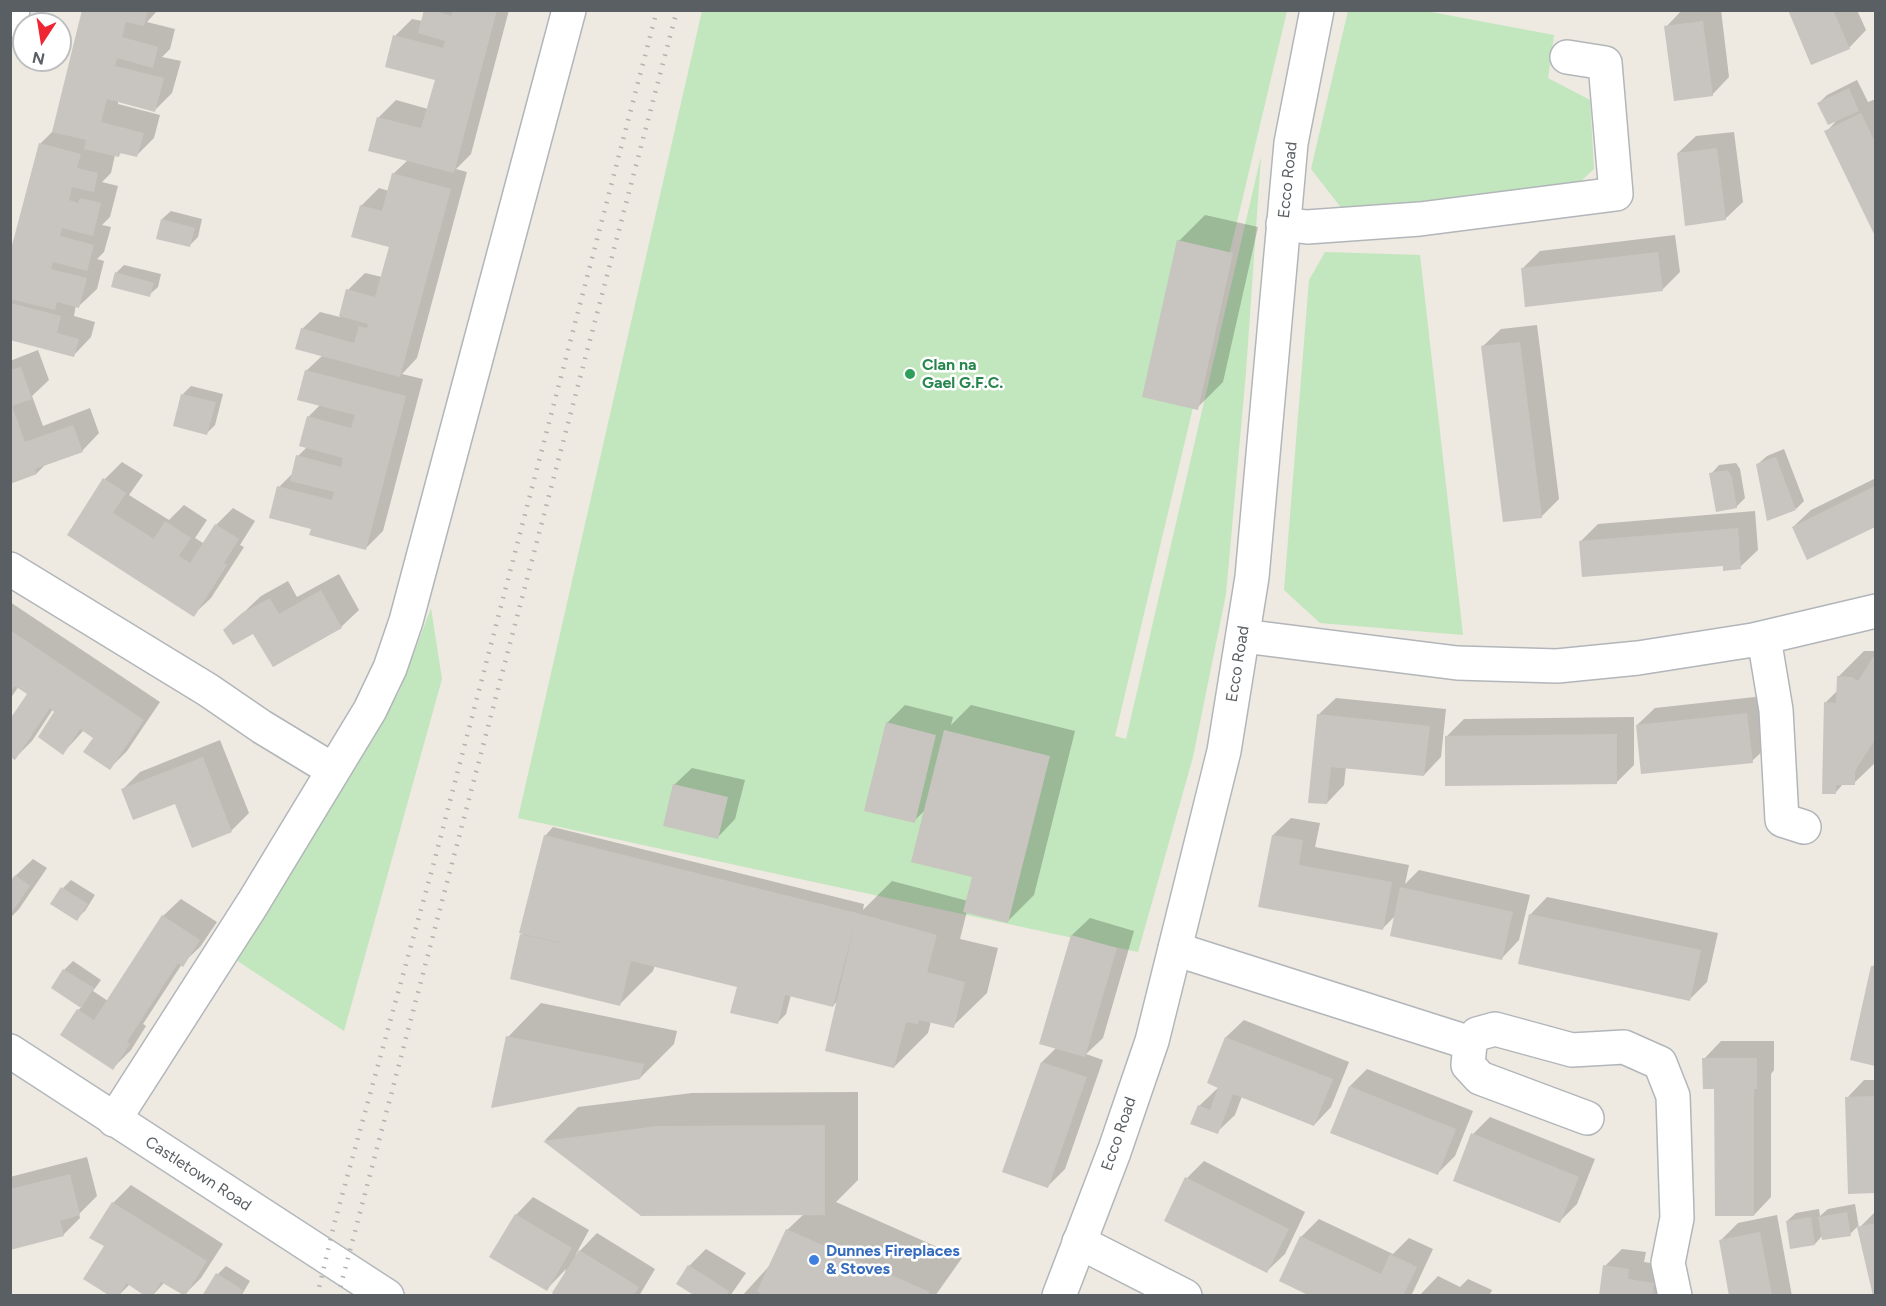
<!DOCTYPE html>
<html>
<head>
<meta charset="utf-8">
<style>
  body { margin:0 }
  #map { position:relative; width:1886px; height:1306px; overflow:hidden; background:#eee9e1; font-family:Figtree,sans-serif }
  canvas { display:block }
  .frame { position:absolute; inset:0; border:12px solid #5a5f63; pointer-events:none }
  .north { position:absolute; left:12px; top:12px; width:60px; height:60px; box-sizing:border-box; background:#fff; border:2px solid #bdbfc1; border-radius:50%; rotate:192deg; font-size:16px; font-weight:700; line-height:24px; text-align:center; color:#5a5f63 }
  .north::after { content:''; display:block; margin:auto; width:21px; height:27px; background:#ef2632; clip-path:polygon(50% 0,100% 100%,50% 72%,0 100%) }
</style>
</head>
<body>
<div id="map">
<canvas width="1886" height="1306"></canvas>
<div class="frame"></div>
<div class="north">N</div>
</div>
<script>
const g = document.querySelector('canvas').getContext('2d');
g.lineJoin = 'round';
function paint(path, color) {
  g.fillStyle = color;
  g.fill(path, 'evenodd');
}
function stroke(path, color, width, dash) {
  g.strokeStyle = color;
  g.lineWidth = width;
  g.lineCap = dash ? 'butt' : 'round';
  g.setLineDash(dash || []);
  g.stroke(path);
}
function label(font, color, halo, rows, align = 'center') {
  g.font = font + ' Figtree,sans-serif';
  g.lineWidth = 5;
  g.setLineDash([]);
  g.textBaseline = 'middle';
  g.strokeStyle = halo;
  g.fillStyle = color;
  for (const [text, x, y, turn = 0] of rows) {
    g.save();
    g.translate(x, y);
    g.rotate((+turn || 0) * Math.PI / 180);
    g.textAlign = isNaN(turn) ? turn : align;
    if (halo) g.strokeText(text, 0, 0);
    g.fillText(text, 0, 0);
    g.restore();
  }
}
paint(new Path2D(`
  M702,11H1287L1115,736L1126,739L1261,156L1246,372L1226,594L1193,757L1138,952L518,818Z
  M1348,11H1426L1554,35L1548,78L1590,100L1594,169L1581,181L1346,214L1311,169Z
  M1325,252L1420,255L1463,635L1320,623L1284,590L1309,280Z
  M431,608L442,679L344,1031L236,960L399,692Z`), '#c2e6bd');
paint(new Path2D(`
  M84,10H158L147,22L175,29L170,49L162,57L181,61L172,93L155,110L118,101V104L160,115L154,138L137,155L122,152L118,156L115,155L111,173L102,182L118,186L110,217L102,225L111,227L104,252L97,259L104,261L97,289L79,306L76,305L74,316L95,322L91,337L74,355L10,338V259L40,144L53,131Z
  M425,10H509L471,154L456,169L467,172L417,358L402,374L423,379L383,531L365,549L313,528L279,487L294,472L298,456L307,447L308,417L321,404L306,371L323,355L302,329L320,312L340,317L348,290L365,273L382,277L391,246L361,206L379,188L389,191L393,174L408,160L378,118L396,100L428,109L437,78L395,36L412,19L422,21Z
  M1682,10H1721L1729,77L1712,95L1666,27Z
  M1789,10H1857L1866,30L1849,48Z
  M1857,80L1868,102L1876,99V233L1826,132L1838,119L1819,103L1827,95Z
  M1734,132L1743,202L1725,219L1678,153L1696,136Z
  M171,211L202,219L198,237L190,245L162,219Z
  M1205,215L1258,227L1223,382L1197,408L1179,241Z
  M1675,235L1680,272L1662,290L1522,269L1540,251Z
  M124,265L161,274L158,287L149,295L116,273Z
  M1537,325L1559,499L1541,517L1483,346L1501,329Z
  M38,350L49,380L32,396L43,426L90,408L99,433L82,451L46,464L37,473L10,483V361Z
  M191,386L223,394L215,425L207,433L183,394Z
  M1784,449L1804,501L1796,509L1758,464L1767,456Z
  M122,462L143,475L129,495L169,520L184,505L207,520L195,538L203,543L216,525L233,508L255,521L240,545L244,547L211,598L193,615L69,535L105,479Z
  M1736,463L1740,469L1745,498L1736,507L1711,474L1719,465Z
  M1876,478V526L1808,558L1793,527L1811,510Z
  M1755,511L1758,550L1740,567L1580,542L1598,524Z
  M339,574L359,610L341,627L243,613L261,596L288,581L297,597Z
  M10,602L160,702L127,751L110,768L95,737L84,730L63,753L57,712L53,709L32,741L15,758L30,694L19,686L10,699Z
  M1864,651H1876V762L1854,783H1844L1836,792L1825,703L1838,690V677Z
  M1764,696L1770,744L1752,761L1637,725L1655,708Z
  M1336,698L1446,709L1441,757L1424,775L1346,767L1344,785L1327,803L1318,715Z
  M905,705L953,717L951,725L971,705L1075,731L1034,895L1008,921L967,911L960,939L998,948L987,993L953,1026L931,1021L928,1033L894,1067L838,1000L833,1006L791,995L786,1014L777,1023L738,986L655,965L653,971L620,1004L522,935L524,933L545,836L553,827L864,904L863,910L892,881L968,901L974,876L925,810L914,821L887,723Z
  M1634,717V765L1617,782L1446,737L1464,719Z
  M220,740L249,813L232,830L193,846L175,802L123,789L140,772Z
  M692,768L745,780L735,819L718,837L674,785Z
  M1291,818L1320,823L1315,847L1409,865L1405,884L1419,870L1530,895L1519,940L1502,958L1396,915L1383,928L1260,906L1273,835Z
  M33,859L47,868L19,909L10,918V881Z
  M71,880L95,895L85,911L76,919L63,888Z
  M1547,897L1718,933L1707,982L1690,999L1530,915Z
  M181,899L217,922L200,947L182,964L143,1024L146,1026L131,1050L113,1068L78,1010L82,1007L53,988L64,970L73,961L101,980L93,991L108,1001L163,916Z
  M1090,918L1134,931L1103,1038L1086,1054L1103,1060L1065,1169L1048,1186L1042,1062L1057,1047L1072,935Z
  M1876,963V1064L1851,1059L1872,967Z
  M541,1003L677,1031L674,1044L640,1078L508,1037Z
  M1244,1020L1349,1062L1331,1107L1314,1125L1242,1096L1235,1115L1217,1132L1199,1106L1219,1087L1209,1082L1226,1037Z
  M1721,1041H1774V1070L1771,1074V1197L1754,1215L1716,1088L1704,1059Z
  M1367,1069L1473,1111L1455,1156L1437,1174L1350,1086Z
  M1864,1080H1876V1191L1849,1192L1847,1098Z
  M858,1092V1180L836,1202L962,1258L935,1296H742L771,1264L787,1230L804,1214H642L545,1140L578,1107L692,1093Z
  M1490,1117L1595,1159L1577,1204L1560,1221L1473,1134Z
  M87,1157L97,1196L79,1214L80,1218L63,1235L10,1249V1177Z
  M1204,1161L1305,1212L1285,1254L1267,1271L1187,1178Z
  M131,1185L223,1244L201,1278L184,1295L164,1283L152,1296L130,1284L118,1296L106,1246L91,1237L113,1203Z
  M533,1197L589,1230L575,1256L597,1233L655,1269L639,1296H559L566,1269L547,1289L516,1215Z
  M1855,1204L1859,1228L1876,1211V1296L1858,1226L1850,1234L1822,1236L1815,1244L1787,1221L1796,1213L1819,1209L1820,1216L1828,1209Z
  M1777,1215L1792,1296H1730L1721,1240L1738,1223Z
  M1319,1219L1393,1254L1409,1238L1433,1249L1411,1296H1314L1301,1237Z
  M706,1249L746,1273L730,1296H692L689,1266Z
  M1622,1249L1646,1252L1644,1262L1670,1266L1666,1296H1601L1605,1266Z
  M226,1266L250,1281L241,1296H204L218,1274Z
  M1438,1276L1460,1287L1468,1279L1492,1290L1489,1296H1419Z`), '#0003');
paint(new Path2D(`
  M82,10H148L144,26L126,22L122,37L158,47L153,68L117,58L115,66L164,78L155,112L107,99L101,122L144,133L137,157L120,153L119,157L84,149L86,140L52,132Z
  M424,10H433L451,16L453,10H497L454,173L368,151L377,117L421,128L435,80L385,67L393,35L443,48L445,41L418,33Z
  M1788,10H1833L1850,49L1811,65Z
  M1703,21L1713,96L1674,101L1664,26Z
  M1849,88L1859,111L1828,125L1817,103Z
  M1861,113L1875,142V236L1824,131Z
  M39,143L81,154L77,168L98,173L94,192L72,187L69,200L78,203L80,198L101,203L93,236L62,228L60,236L94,245L87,271L53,262L51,269L87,278L79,308L57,302L55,310L10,299V253Z
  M1717,148L1726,220L1685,226L1677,153Z
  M392,173L451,189L400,377L295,349L301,328L354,343L359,326L367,328L368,324L339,316L346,289L375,297L389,247L351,237L360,205L382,211Z
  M161,219L195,228L190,247L156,239Z
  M1177,240L1233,253L1198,410L1142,397Z
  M1658,252L1663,291L1525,307L1521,268Z
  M115,272L154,283L150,297L111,287Z
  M10,303L61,316L57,333L79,339L74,357L10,340Z
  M1520,342L1542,518L1503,522L1481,346Z
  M21,367L32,399L12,406L25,442L73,425L83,452L35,469L37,474L10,484V370Z
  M305,370L406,396L366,550L309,535L311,529L269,518L277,486L332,500L334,492L290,481L296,455L341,467L343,458L299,446L307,416L351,428L355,415L297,400Z
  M181,394L216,402L207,435L173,426Z
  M1776,457L1796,510L1767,521L1756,464Z
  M1728,470L1732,478L1737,508L1716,512L1709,473Z
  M103,478L126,493L113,513L154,539L165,521L191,538L179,556L190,563L215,524L239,539L224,563L227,565L194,617L67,535Z
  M1875,486V527L1807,560L1792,527Z
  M1738,528L1741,569L1723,571V566L1582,577L1579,541Z
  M321,590L342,628L273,667L253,634L233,645L223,630L242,613L270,598L279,614Z
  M10,630L144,720L110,770L83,752L93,738L80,729L63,755L38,737L54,712L50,708L15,760L10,757V719L27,694L15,686L10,693Z
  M1875,654V740L1855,771V785H1836V794H1822L1824,702L1836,703L1837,676L1852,677L1858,681Z
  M1747,713L1753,763L1641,774L1636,725Z
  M1317,714L1430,726L1424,776L1331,767L1327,804L1308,803Z
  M886,722L936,735L915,823L864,811Z
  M944,730L1050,756L1008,923L963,912L972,877L911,862Z
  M1617,734V784L1445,786V736Z
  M203,757L232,832L192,848L175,804L133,820L121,789Z
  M673,784L728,797L718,839L663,826Z
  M544,835L857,913L937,935L927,972L965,982L954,1028L919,1020L918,1024L906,1022L894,1068L825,1051L855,922L833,1007L785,995L778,1024L730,1013L737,987L631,961L620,1006L510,979L520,934L598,952L519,933Z
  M1272,835L1303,840L1299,865L1392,882L1383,930L1258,907Z
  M15,875L30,886L10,915V882Z
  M61,887L88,904L77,921L50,904Z
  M1400,887L1513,912L1502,960L1390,936Z
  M1529,914L1701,950L1690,1001L1518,964Z
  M162,915L200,940L183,967L178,963L127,1042L130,1044L113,1070L60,1035L77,1009L94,1020Z
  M1071,935L1117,948L1085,1057L1039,1044Z
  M1871,966L1875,967V1066L1850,1060Z
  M63,969L94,988L81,1008L51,988Z
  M506,1036L644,1064L640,1079L491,1108Z
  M1225,1037L1333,1079L1314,1126L1233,1094L1218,1134L1190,1124L1198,1105L1210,1110L1218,1088L1207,1083Z
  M1702,1058H1757V1089H1754V1216H1715L1714,1089H1703Z
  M1041,1062L1087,1077L1048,1188L1002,1172Z
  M1349,1086L1456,1129L1438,1175L1330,1133Z
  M1875,1096V1193L1848,1194L1845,1097Z
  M825,1125V1215L641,1216L543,1141L657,1126Z
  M1471,1133L1579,1177L1560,1223L1453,1181Z
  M70,1174L80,1215L60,1221L64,1236L10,1250V1189Z
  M1185,1177L1289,1229L1267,1273L1164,1221Z
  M112,1202L207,1261L185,1296L161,1282L152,1296H145L126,1283L119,1296H110L83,1279L104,1246L89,1238Z
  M1847,1212L1851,1236L1822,1240L1818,1217Z
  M515,1214L572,1248L547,1291L489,1257Z
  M1811,1217L1815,1245L1790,1249L1786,1221Z
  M1875,1223V1296H1873L1857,1227Z
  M786,1229L930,1292L927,1296H764L757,1291Z
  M1760,1232L1772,1296H1729L1719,1240Z
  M1300,1236L1381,1274L1390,1254L1417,1267L1403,1296H1310L1279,1281Z
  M579,1250L639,1287L633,1296H556L552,1293Z
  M688,1265L729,1291L727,1296H691L692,1294L676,1284Z
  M1603,1265L1629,1269L1628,1279L1654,1283L1652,1296H1599Z
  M216,1273L243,1290L240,1296H202Z`), '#c8c4bf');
const minor = new Path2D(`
  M10,21L13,10
  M1283,224L1307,227L1420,219L1616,194L1605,63L1567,57
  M10,569L208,690L262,727L333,770
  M1243,636L1457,663L1557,666L1638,658L1753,640L1876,611
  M1764,638L1776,710L1782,820L1804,827
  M1175,949L1470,1043
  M1587,1118L1480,1078L1468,1065L1470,1043L1477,1034L1495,1029L1572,1050L1624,1047L1660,1063L1673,1096L1677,1218L1668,1263L1675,1296
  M114,1120L253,903L370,710L390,668L406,621L569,10
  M1079,1242L1185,1296`);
const tertiary = new Path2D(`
  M1059,1296L1114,1152L1152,1041L1224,751L1252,577L1291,143L1317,10`);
const secondary = new Path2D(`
  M10,1051L387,1296`);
stroke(minor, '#b2b6ba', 36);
stroke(tertiary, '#b2b6ba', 36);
stroke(secondary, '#b3b8bd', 36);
stroke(minor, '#fff', 33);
stroke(tertiary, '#fff', 33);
stroke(secondary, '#fff', 33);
stroke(new Path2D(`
  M317,1296L335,1221L433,866L657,10
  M338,1296L677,10`), '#b1b2b3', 4.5, [1.5, 8]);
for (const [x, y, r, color] of [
  [910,374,6,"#2e9e5b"],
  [814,1260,6,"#3f7fe0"]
]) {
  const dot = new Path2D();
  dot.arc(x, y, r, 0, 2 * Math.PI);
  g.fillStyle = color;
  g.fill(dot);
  stroke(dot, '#fff', 2);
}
label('16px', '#5a5f63', '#fff', [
  ["Ecco Road",1288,180,-84],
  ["Ecco Road",1238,664,-81],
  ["Ecco Road",1119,1134,-71],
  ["Castletown Road",198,1174,33]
]);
label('bold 16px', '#27864d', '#fff', [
  ["Clan na",922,365],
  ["Gael G.F.C.",922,383]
], 'left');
label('bold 16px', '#366cbe', '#fff', [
  ["Dunnes Fireplaces",826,1251],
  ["& Stoves",826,1269]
], 'left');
</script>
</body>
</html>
